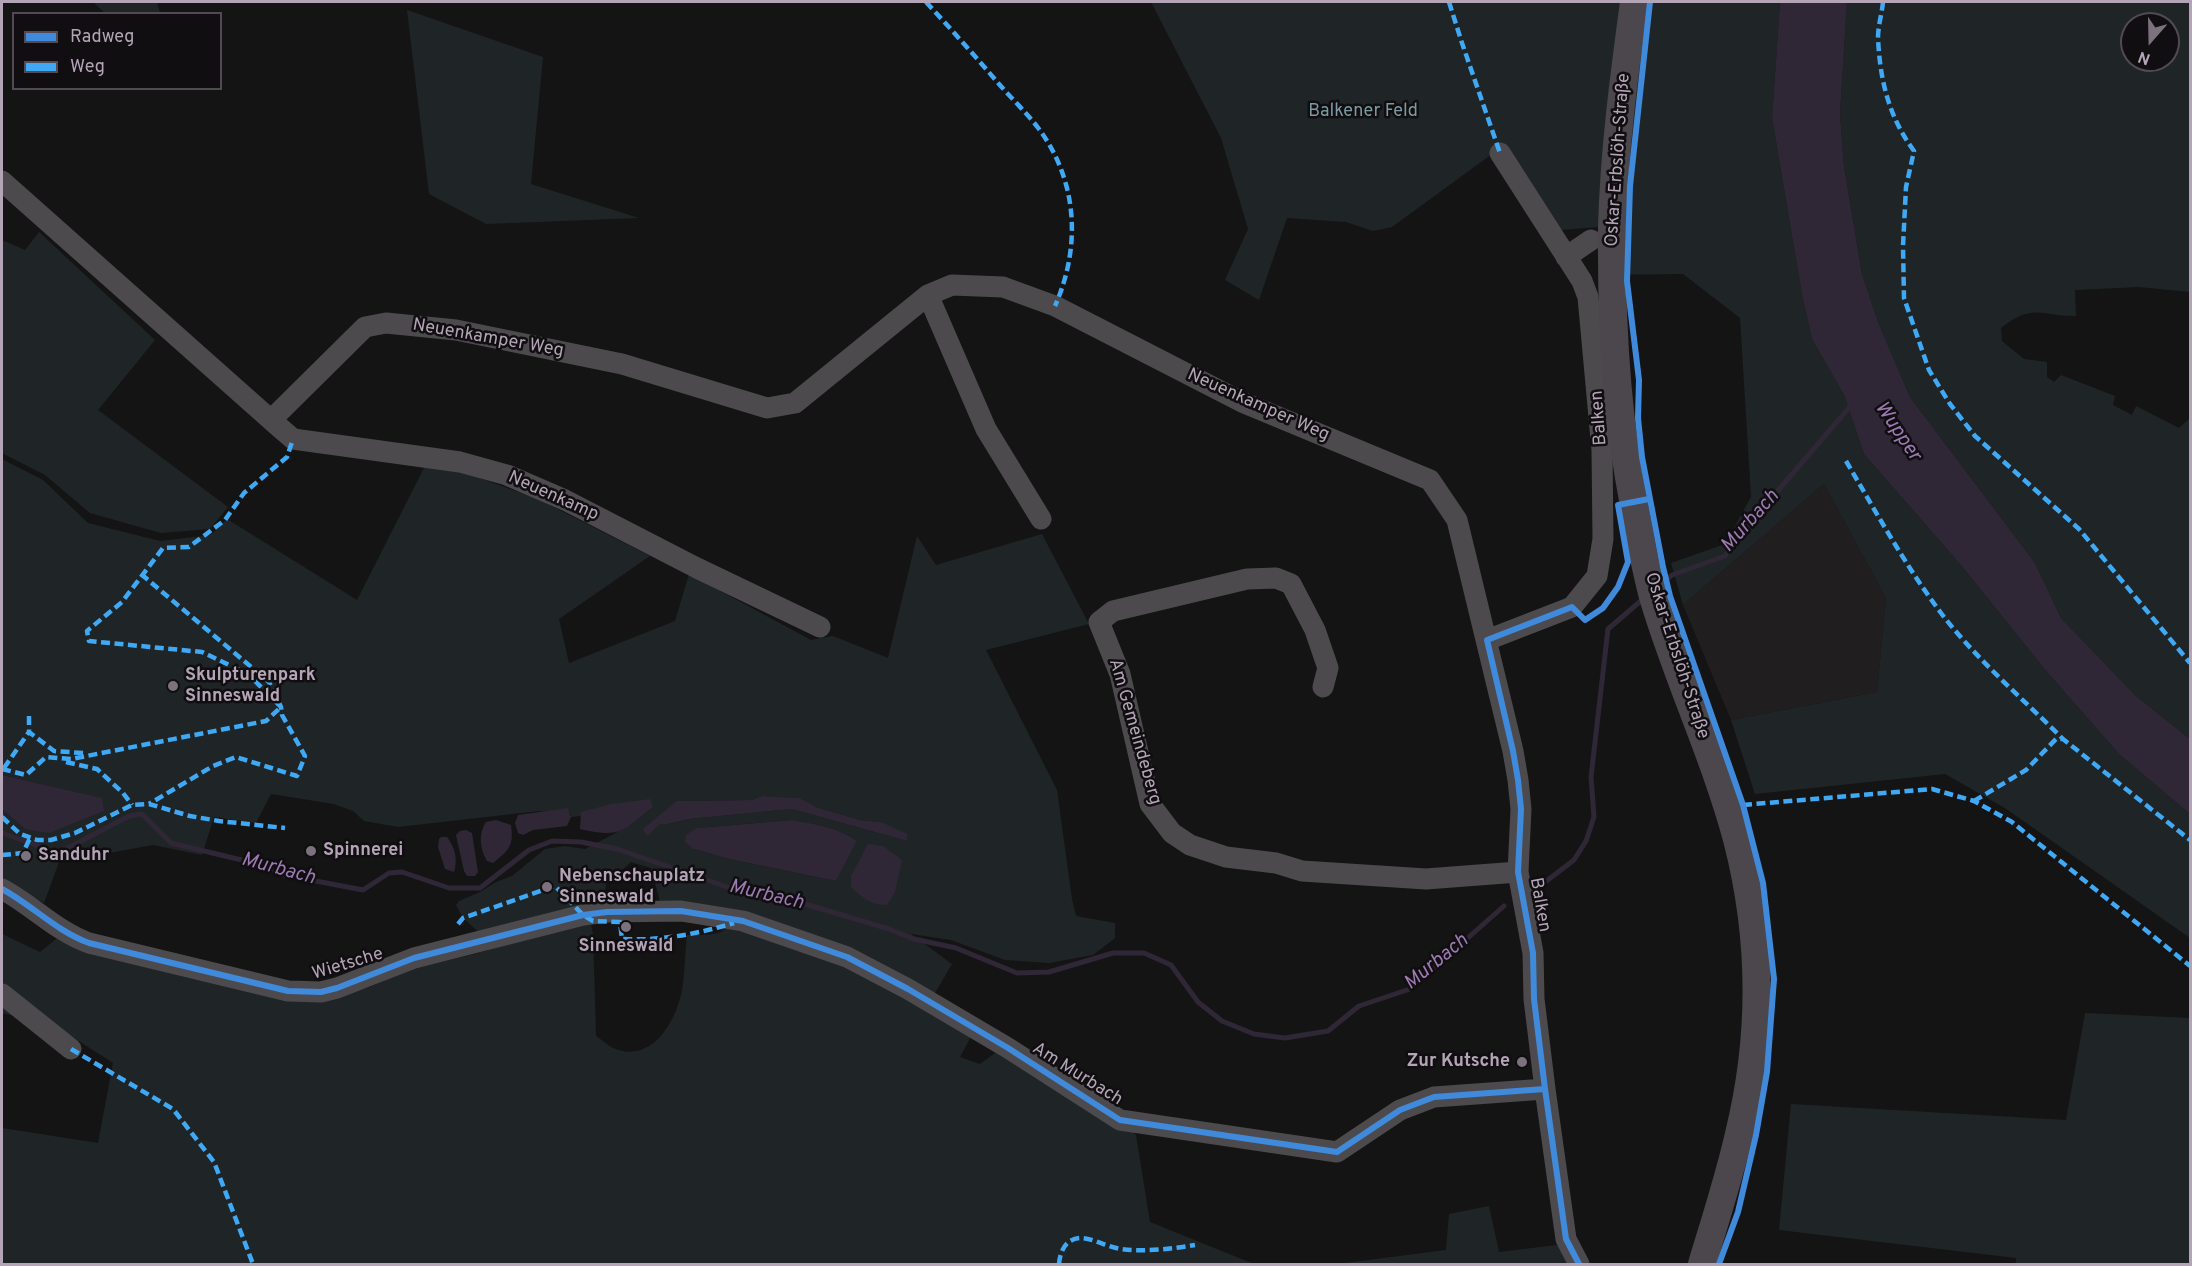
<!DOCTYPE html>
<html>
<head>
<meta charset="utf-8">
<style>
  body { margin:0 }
  #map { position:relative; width:2192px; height:1266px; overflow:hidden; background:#141414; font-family:Overpass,sans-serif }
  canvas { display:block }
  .frame { position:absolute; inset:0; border:3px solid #b3a4b6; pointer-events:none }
  .legend { position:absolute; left:12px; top:12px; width:210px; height:78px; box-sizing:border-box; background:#100e10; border:2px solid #514a52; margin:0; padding:8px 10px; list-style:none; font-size:18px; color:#b3a4b6 }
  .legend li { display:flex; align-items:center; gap:12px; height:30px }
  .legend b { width:30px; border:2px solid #514a52 }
  .north { position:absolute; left:2120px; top:12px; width:60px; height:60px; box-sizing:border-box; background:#100e10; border:2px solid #514a52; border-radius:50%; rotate:200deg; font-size:16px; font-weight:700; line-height:24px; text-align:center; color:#b3a4b6 }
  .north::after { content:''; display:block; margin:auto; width:21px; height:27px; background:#7b727d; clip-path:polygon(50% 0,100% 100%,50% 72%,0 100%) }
</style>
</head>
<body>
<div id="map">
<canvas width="2192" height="1266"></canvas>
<div class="frame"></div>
<ul class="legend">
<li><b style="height:8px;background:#408adc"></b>Radweg</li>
<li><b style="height:8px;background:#3fa9f5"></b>Weg</li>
</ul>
<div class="north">N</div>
</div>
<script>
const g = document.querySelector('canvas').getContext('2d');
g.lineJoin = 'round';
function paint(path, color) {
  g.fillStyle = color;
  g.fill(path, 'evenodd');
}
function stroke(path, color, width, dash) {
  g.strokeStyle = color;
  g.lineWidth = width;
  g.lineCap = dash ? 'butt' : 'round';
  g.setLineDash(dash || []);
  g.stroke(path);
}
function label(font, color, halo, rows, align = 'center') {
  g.font = font + ' Overpass,sans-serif';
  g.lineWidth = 5;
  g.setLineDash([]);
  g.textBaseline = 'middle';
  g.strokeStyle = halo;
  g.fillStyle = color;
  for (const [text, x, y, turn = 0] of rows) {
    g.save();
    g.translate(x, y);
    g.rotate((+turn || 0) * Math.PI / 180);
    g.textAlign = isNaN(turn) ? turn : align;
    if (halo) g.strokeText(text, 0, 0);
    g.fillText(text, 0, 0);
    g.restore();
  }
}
paint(new Path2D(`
  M1824,484L1886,598L1877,692L1731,720L1683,605Z`), '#201e1f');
paint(new Path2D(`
  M93,2H157L160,13H105Z
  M1151,2H1780L1772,118L1802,295L1812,339L1844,395L1864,454L1960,564L2047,672L2119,754L2190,814V938L2005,808L1945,774L1755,794L1731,720L1877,692L1886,598L1824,484L1683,605L1671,563L1725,544L1751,497L1740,318L1683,274L1599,275L1598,227L1561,230L1492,154L1392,227L1373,231L1346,222L1287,218L1259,300L1225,280L1248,229L1221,138Z
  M1847,2H2190V292L2139,287L2075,290L2076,316C2042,317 2034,302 2001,328L2002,341L2024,359L2047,362V377L2054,382L2061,375L2115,396L2113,405L2132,415L2136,406L2179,428L2190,418V739L2136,696L2061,618L2035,563L1910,397L1878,322L1862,274L1844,166L1840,114ZM2132,24H2168V60H2132Z
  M407,10L543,57L531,184L639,218L486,224L429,194Z
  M39,232L155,340L98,410L228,507L210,529L161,533L90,513L45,475L2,453V240L25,250Z
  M2,459L43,480L88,523L160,541L211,535L227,519L357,600L425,466L462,472L538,499L650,556L559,619L569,663L675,621L689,574L811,640L833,636L888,658L917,536L936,565L1042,534L1089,624L986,650L1057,790L1072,899L1076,916L1115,923V938L1093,955L1049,963L1005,960L951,940L911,934L952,964L927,1007L973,1033L960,1057L980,1064L998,1051L1105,1104L1136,1135L1150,1222L1254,1264H2V1128L98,1143L113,1063L54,1025L2,1013V934L40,952L68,929L329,997L370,987L406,970L475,954L590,920L593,934L596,1036C601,1039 606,1044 611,1047C650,1066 676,1023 682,990C685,972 685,953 687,935C711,935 720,937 739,919L660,901L651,868L631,862L623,869L609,873L601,907L482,935L463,918L456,905L459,901L480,892L496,882L512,876L545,849L565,846L585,849L631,825L653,807L581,812V816L571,817L570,812L539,811L398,827L364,821L353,811L334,804L271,794L256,823L214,817L202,855L153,845L59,862L44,903L2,882V809L25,829L101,798L2,775ZM762,796L800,798L816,807L860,820L881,822L907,841L792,809L689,819L668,824H660L677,801L752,800ZM792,820C815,824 838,827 857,841L836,881L729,859L694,849L697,828Z
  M2085,1013L2190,1018V1264H2016V1258L1779,1230L1791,1104L2066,1120Z
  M1489,1206L1499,1252L1565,1244L1573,1264H1337L1446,1250L1449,1214Z`), '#1f2527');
paint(new Path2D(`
  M1780,2H1847L1840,114L1844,166L1862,274L1878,322L1910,397L2035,563L2061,618L2136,696L2190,739V814L2119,754L2047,672L1960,564L1864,454L1844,395L1812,339L1802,295L1772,118Z
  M2,775L102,798L104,811L49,833L25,829L2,809Z
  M762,796L800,798L816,807L860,820L881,822L907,834V841L792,809L689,819L668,824H660L647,836L643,829L677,801L752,800Z
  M650,799L653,807C622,832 621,838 580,829L581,812L611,804Z
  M568,808L571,817L567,826L533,830L523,835L518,833L515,823L518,815Z
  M496,820L511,825C514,846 509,850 493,863L487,861C480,849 478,834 486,822Z
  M792,820C815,824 838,827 857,841L836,881L729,859L694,849L685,842L686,835L697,828Z
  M466,830L472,833L478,872L475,876H467L464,871L456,835L460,831Z
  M441,837H447C455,847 458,860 454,872L445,869L438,847L439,839Z
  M868,844L883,846L902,860L895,892L887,905C871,905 862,898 851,887V876Z`), '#2f2736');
stroke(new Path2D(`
  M1660,585L1672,575L1725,556L1769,501L1854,402
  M2,833L58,853L129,816L142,814L171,843L254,863L284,875L363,890L389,873L402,872L449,888H480L529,850L552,841L581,842L617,849L736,890L788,899L889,929L914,939L956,948L1017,973L1049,972L1113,953H1144L1171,965L1198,1002L1222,1021L1254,1034L1285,1038L1328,1031L1359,1006L1410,989L1504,906
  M1536,889L1574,860L1586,841L1594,817L1591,777L1608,629L1643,599`), '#2f2736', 5);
stroke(new Path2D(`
  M2,181L271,420L365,327L386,323L456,330L622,364L767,408L795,403L928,295L952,285L1003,287L1055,306L1242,402L1430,480L1457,520L1513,751L1518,780L1521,809L1518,872L1533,953L1534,999L1545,1089L1566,1239L1579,1264
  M1566,257L1591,240
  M928,295L986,429L1041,519
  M271,420L293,439L460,462L507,475L565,500L697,568L820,627
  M1487,640L1572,607L1597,576L1603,539L1602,450L1588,297L1582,281L1500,153
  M1323,687L1328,668L1315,630L1291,584L1276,578L1247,579L1113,611L1099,622L1120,674L1150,804L1172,833L1190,845L1226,857L1276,863L1302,871L1426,879L1518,872
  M2,889C32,905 56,931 89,943L288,991L321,992L337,988L414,958L583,915L607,912L681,911L743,921L847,957L908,989L1008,1048L1120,1120L1337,1152L1400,1110L1434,1097L1545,1089
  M2,994L71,1049`), '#4d4a4e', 21);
stroke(new Path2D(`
  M1634,2C1624,76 1614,152 1612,227C1611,319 1616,414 1634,505C1640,536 1645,569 1654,600C1678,680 1715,757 1737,839C1762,936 1763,1036 1739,1134C1729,1178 1715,1221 1702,1264`), '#4b474c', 28);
stroke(new Path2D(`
  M926,2C951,29 975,56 999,84C1012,99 1027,113 1039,129C1078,182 1081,247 1055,306
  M1449,2L1462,43L1500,153
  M1883,2C1882,13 1878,26 1878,38C1880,81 1889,117 1914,151L1906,187L1903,246L1904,298L1929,370L1950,404L1975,436L2079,529L2190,663
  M1846,461C1876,512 1905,565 1941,613C1976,659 2022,698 2063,739
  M141,574L269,682L281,707L282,715L305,756L297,776L236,757L213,766L149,804
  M29,716V732L54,751L83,753
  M66,762L97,769L123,793L132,805
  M4,768L29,732
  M2,769L26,775L46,757L71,759L266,721L281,707L248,674L202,652L89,641L87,631L122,602L163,548L189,547L225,520L244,493L287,457L293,439
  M1974,801L2026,770L2056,739H2063L2190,840
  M1743,805L1932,789L1974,801L2012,822L2190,966
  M2,817L20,834L37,840H51L75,833L132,805L149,804L190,816L219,821L285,828
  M2,855L23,853L30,838
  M458,924L463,918L555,886L583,915L593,921L620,922L622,939C661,941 697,934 734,923
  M71,1049L173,1109L214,1162L253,1264
  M1059,1264C1060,1252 1065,1239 1080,1238C1093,1238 1107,1247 1121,1249C1145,1252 1171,1249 1195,1245`), '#3fa9f5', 4.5, [9, 4.5]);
stroke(new Path2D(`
  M1650,2L1630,186L1627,281L1639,380L1638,418L1642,457L1663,567L1670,596L1743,805L1763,883L1774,979L1767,1072L1756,1135L1738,1212L1719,1264
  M2,889C32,905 56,931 89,943L288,991L321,992L337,988L414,958L583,915L607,912L681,911L743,921L847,957L908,989L1008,1048L1120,1120L1337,1152L1400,1110L1434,1097L1545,1089
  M1579,1264L1566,1239L1545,1089L1534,999L1533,953L1518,872L1521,809L1518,780L1513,751L1487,640L1572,607L1585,620L1603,608L1618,587L1628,562L1618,505L1649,499`), '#408adc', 6);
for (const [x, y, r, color] of [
  [173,686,6,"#7b727d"],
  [311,851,6,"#7b727d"],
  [26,856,6,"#7b727d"],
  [547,887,6,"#7b727d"],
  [626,927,6,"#7b727d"],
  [1522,1062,6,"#7b727d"]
]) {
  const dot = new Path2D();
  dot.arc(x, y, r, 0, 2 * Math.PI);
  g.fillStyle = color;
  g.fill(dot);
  stroke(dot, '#100e10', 2);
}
label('18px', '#7b9aa1', '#100e10', [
  ["Balkener Feld",1363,112]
]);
label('18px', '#b3a4b6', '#100e10', [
  ["Oskar-Erbslöh-Straße",1619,160,-86],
  ["Neuenkamper Weg",488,339,10],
  ["Neuenkamper Weg",1258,406,24],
  ["Balken",1600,418,-94],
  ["Neuenkamp",553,497,24],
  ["Oskar-Erbslöh-Straße",1676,656,72],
  ["Am Gemeindeberg",1134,732,74],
  ["Balken",1539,905,80],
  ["Wietsche",348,965,-17],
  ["Am Murbach",1077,1075,32]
]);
label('bold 18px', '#b3a4b6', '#100e10', [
  ["Skulpturenpark",185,676],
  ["Sinneswald",185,697],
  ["Spinnerei",323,851],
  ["Sanduhr",38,856],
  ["Nebenschauplatz",559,877],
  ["Sinneswald",559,898],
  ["Sinneswald",626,947,"center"],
  ["Zur Kutsche",1510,1062,"right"]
], 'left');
label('italic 20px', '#9c7ab2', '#100e10', [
  ["Wupper",1897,432,56],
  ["Murbach",1751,522,-48],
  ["Murbach",278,870,15],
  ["Murbach",766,896,13],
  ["Murbach",1437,963,-39]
]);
</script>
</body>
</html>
